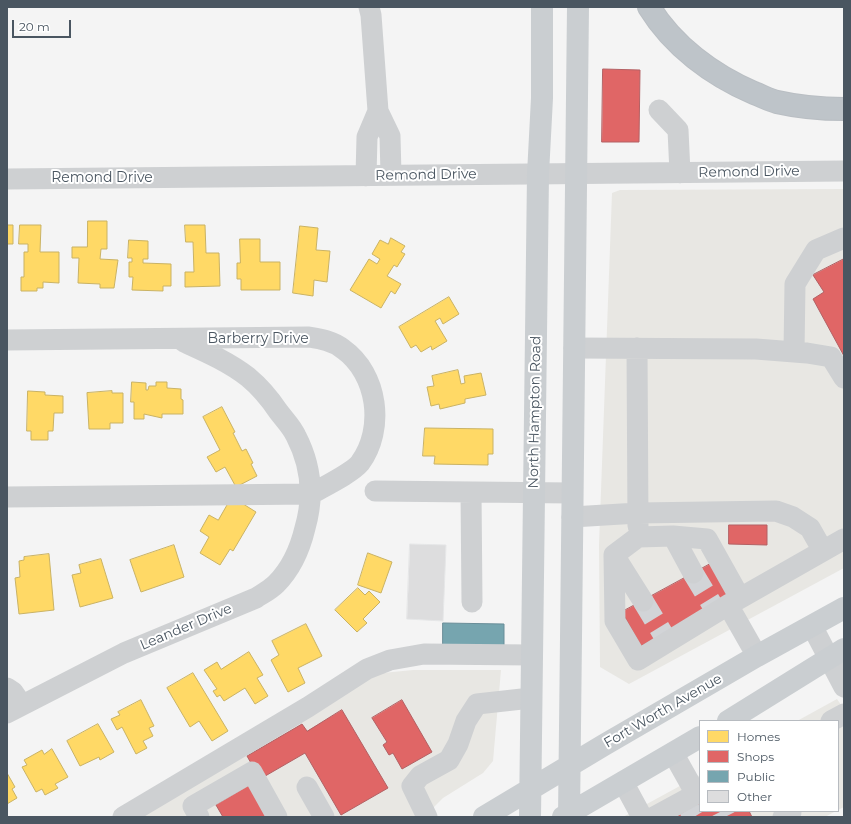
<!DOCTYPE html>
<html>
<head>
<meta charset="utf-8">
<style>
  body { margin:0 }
  #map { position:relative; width:851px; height:824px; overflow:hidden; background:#f4f4f4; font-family:Montserrat,sans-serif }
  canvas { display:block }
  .frame { position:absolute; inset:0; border:8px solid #4a5661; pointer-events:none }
  .legend { position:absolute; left:699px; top:720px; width:140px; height:92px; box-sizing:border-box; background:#fff; border:1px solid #b7bbc0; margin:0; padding:5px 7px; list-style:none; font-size:12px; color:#4a5661 }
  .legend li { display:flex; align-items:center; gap:8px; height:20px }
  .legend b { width:20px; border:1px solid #b7bbc0 }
  .scale { position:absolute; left:12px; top:20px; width:59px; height:18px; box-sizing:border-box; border:2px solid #4a5661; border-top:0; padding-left:5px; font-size:12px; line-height:14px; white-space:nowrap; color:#4a5661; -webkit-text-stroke:3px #fff; paint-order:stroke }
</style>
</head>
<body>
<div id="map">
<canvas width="851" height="824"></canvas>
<div class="frame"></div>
<ul class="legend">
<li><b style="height:11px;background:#ffd966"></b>Homes</li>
<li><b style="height:11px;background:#e06666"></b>Shops</li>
<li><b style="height:11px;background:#76a5af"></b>Public</li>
<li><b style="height:11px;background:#ddddde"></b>Other</li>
</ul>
<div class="scale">20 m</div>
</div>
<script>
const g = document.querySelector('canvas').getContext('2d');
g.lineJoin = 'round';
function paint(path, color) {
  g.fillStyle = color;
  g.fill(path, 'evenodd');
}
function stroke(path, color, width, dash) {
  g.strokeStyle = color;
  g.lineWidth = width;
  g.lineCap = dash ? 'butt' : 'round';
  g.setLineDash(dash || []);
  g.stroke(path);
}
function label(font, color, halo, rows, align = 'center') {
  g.font = font + ' Montserrat,sans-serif';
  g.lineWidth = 4;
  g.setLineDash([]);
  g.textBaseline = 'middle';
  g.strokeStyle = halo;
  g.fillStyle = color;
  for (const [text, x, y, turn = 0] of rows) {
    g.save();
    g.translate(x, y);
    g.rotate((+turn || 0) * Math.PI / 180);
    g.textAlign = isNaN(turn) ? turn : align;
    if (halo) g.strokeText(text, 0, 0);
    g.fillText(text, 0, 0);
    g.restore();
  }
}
paint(new Path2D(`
  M844,189V568L629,684L600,667L599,545L612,193L620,190Z
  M413,670H501L493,761L483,773L443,798L424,817H111L352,676Z
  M837,699L844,709V807L838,810V721H797Z
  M700,775V811H836L825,817H623Z`), '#e8e7e3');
const homes = new Path2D(`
  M88,221H107V249H101L100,259L118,260L114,288H100V284L78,283L79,258H72V247H87Z
  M7,225H13V244H7Z
  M20,225H41L40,252H59V283L43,282V288H37V291H21V277H24V252H28V244H19Z
  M185,225H205L206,253H219L220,286L185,287V272H194L193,242H186Z
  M300,226L318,228L316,250L330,251L327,282L314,280L313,296L293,293Z
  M391,238L405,246L401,252L405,254L397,267L394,265L387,276L401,284L395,294L391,291L381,308L350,290L369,259L377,264L380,259L372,254L380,240L388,244Z
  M240,239H260V262H280V290H241V279H237V263H240Z
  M129,240L148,241V259H143V263L171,264V286H163V291L132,290L133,277H129V262H132V258H128Z
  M449,297L459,314L443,324L440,318L435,321L447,341L432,350L431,346L421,352L416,345L411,348L399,327Z
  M458,370L461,384L465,383L464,376L481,373L486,395L465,399V403L440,409L439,404L431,406L427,387L434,386L432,376Z
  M132,382L146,383V390H148L149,386H156V382H167V388L181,389V399L183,400V414H162V418L144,414V419H134V402H131Z
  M28,391L45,392V395L63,396V413H54L53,431H48V440H31V431H27Z
  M112,391V393H123V423H110V429H89L87,393Z
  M222,407L235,432L233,433L242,451L246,449L253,463L251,464L257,476L236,487L225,467L216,472L207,457L220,450L203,417Z
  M425,428L493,429V454H488V465L434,464L435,456H423Z
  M232,497L256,512L233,551L230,549L220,565L200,553L209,537L200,531L209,515L218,520Z
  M174,545L184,577L141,592L130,560Z
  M368,553L392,562L381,593L358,585Z
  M49,554L54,610L19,614L15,578L20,577L19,561L24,560V557Z
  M101,559L113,598L80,607L72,575L81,573L79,565Z
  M358,588L365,595L369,591L380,602L363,619L367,623L357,632L335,610Z
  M306,624L322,656L298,668L305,683L288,692L271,660L279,655L272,641Z
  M249,652L263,675L257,678L268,696L255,704L245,688L224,701L220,695L217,697L213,691L217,689L204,670L217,662L221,669Z
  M193,673L228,731L212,741L199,721L190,727L167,688Z
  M141,700L154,726L149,728L153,736L143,741L147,748L136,754L122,727L117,730L111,719L120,715L118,712Z
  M98,724L114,752L100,760L99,757L80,766L67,741Z
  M52,749L68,777L55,784L58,788L45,795L42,789L36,792L22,767L27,765L24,760L42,750L44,754Z
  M7,773L15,787L12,789L17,798L7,804Z`);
paint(homes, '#ffd966');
stroke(homes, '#c9b264', 1);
const shops = new Path2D(`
  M603,69L640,70L639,142H602Z
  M844,259V356L813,299L824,292L813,275Z
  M729,525H767V545L729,544Z
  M714,562L732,595L641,646L622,612Z
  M402,700L432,752L402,769L393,753L389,755L383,745L387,742L372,718Z
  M342,710L388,788L341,815L305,753L260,779L247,756L302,724L307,731Z
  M253,783L273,817H223L216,805Z
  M700,803V811H749L752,817H675Z`);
paint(shops, '#e06666');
stroke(shops, '#b36164', 1);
const public = new Path2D(`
  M443,623L504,624V650L443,649Z`);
paint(public, '#76a5af');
stroke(public, '#698d98', 1);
const building = new Path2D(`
  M410,544L446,545L443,621L407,619Z`);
paint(building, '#ddddde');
stroke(building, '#e5e6e7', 1);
stroke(new Path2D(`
  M693,573L713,606
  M643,601L663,634
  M689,809L694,817
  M722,811L725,817`), '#d2d4d7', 21, [21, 10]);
const highway = new Path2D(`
  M649,7C673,46 712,75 754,93C762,96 769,100 777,102C799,107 821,109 844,109`);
stroke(highway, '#b9bec3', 24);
stroke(new Path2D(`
  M369,7L371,15L378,111L390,136L391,175
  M659,110L678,130L680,173
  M366,176L367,137L378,111
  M7,179L844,171
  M7,340L309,337C321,339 333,341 343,349C378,374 385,429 360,463C352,473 323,487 311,494L7,497
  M574,348L756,349L807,353L831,357L844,378
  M637,348L638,526
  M794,352L795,284L816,250L844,238
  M375,491L572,493
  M471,492L472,602
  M572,517L638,513L776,511L793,517L810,528L823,551
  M673,536L693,573
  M614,555L643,601
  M728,605L638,660L615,621L614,555L638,537L673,536L707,539L740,598
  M812,626L844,687
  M757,656L728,605L844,539
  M7,688L13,692L22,705
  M7,713L124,653L256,598C262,594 270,590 276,584C291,569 300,549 305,528C314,497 311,465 296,436C292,427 284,419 278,411C270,399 260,387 248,377C229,362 206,352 184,342
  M831,721L844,714
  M673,753L696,794
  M623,782L642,817
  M307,787L324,817
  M123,817L308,707L367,669L390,660L424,654L532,655
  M199,817L193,806L252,772L277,817
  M427,817L412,786L420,776L449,760L458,744L466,721L477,704L531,698
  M654,817L700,792
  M783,817L791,812V811`), '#ced0d2', 21);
stroke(new Path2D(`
  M728,721L844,649
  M484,817L604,745L757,656L844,608
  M530,817L538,174L542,98V7
  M563,817L700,737
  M569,817L578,7`), '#caced1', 22);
stroke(highway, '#bec4c9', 22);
label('14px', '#4a5661', '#fff', [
  ["Remond Drive",749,172,-1],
  ["Remond Drive",426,175,-1],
  ["Remond Drive",102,178],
  ["Barberry Drive",258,339],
  ["North Hampton Road",535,412,-89],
  ["Leander Drive",186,627,-23],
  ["Fort Worth Avenue",663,711,-30]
]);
</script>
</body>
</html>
